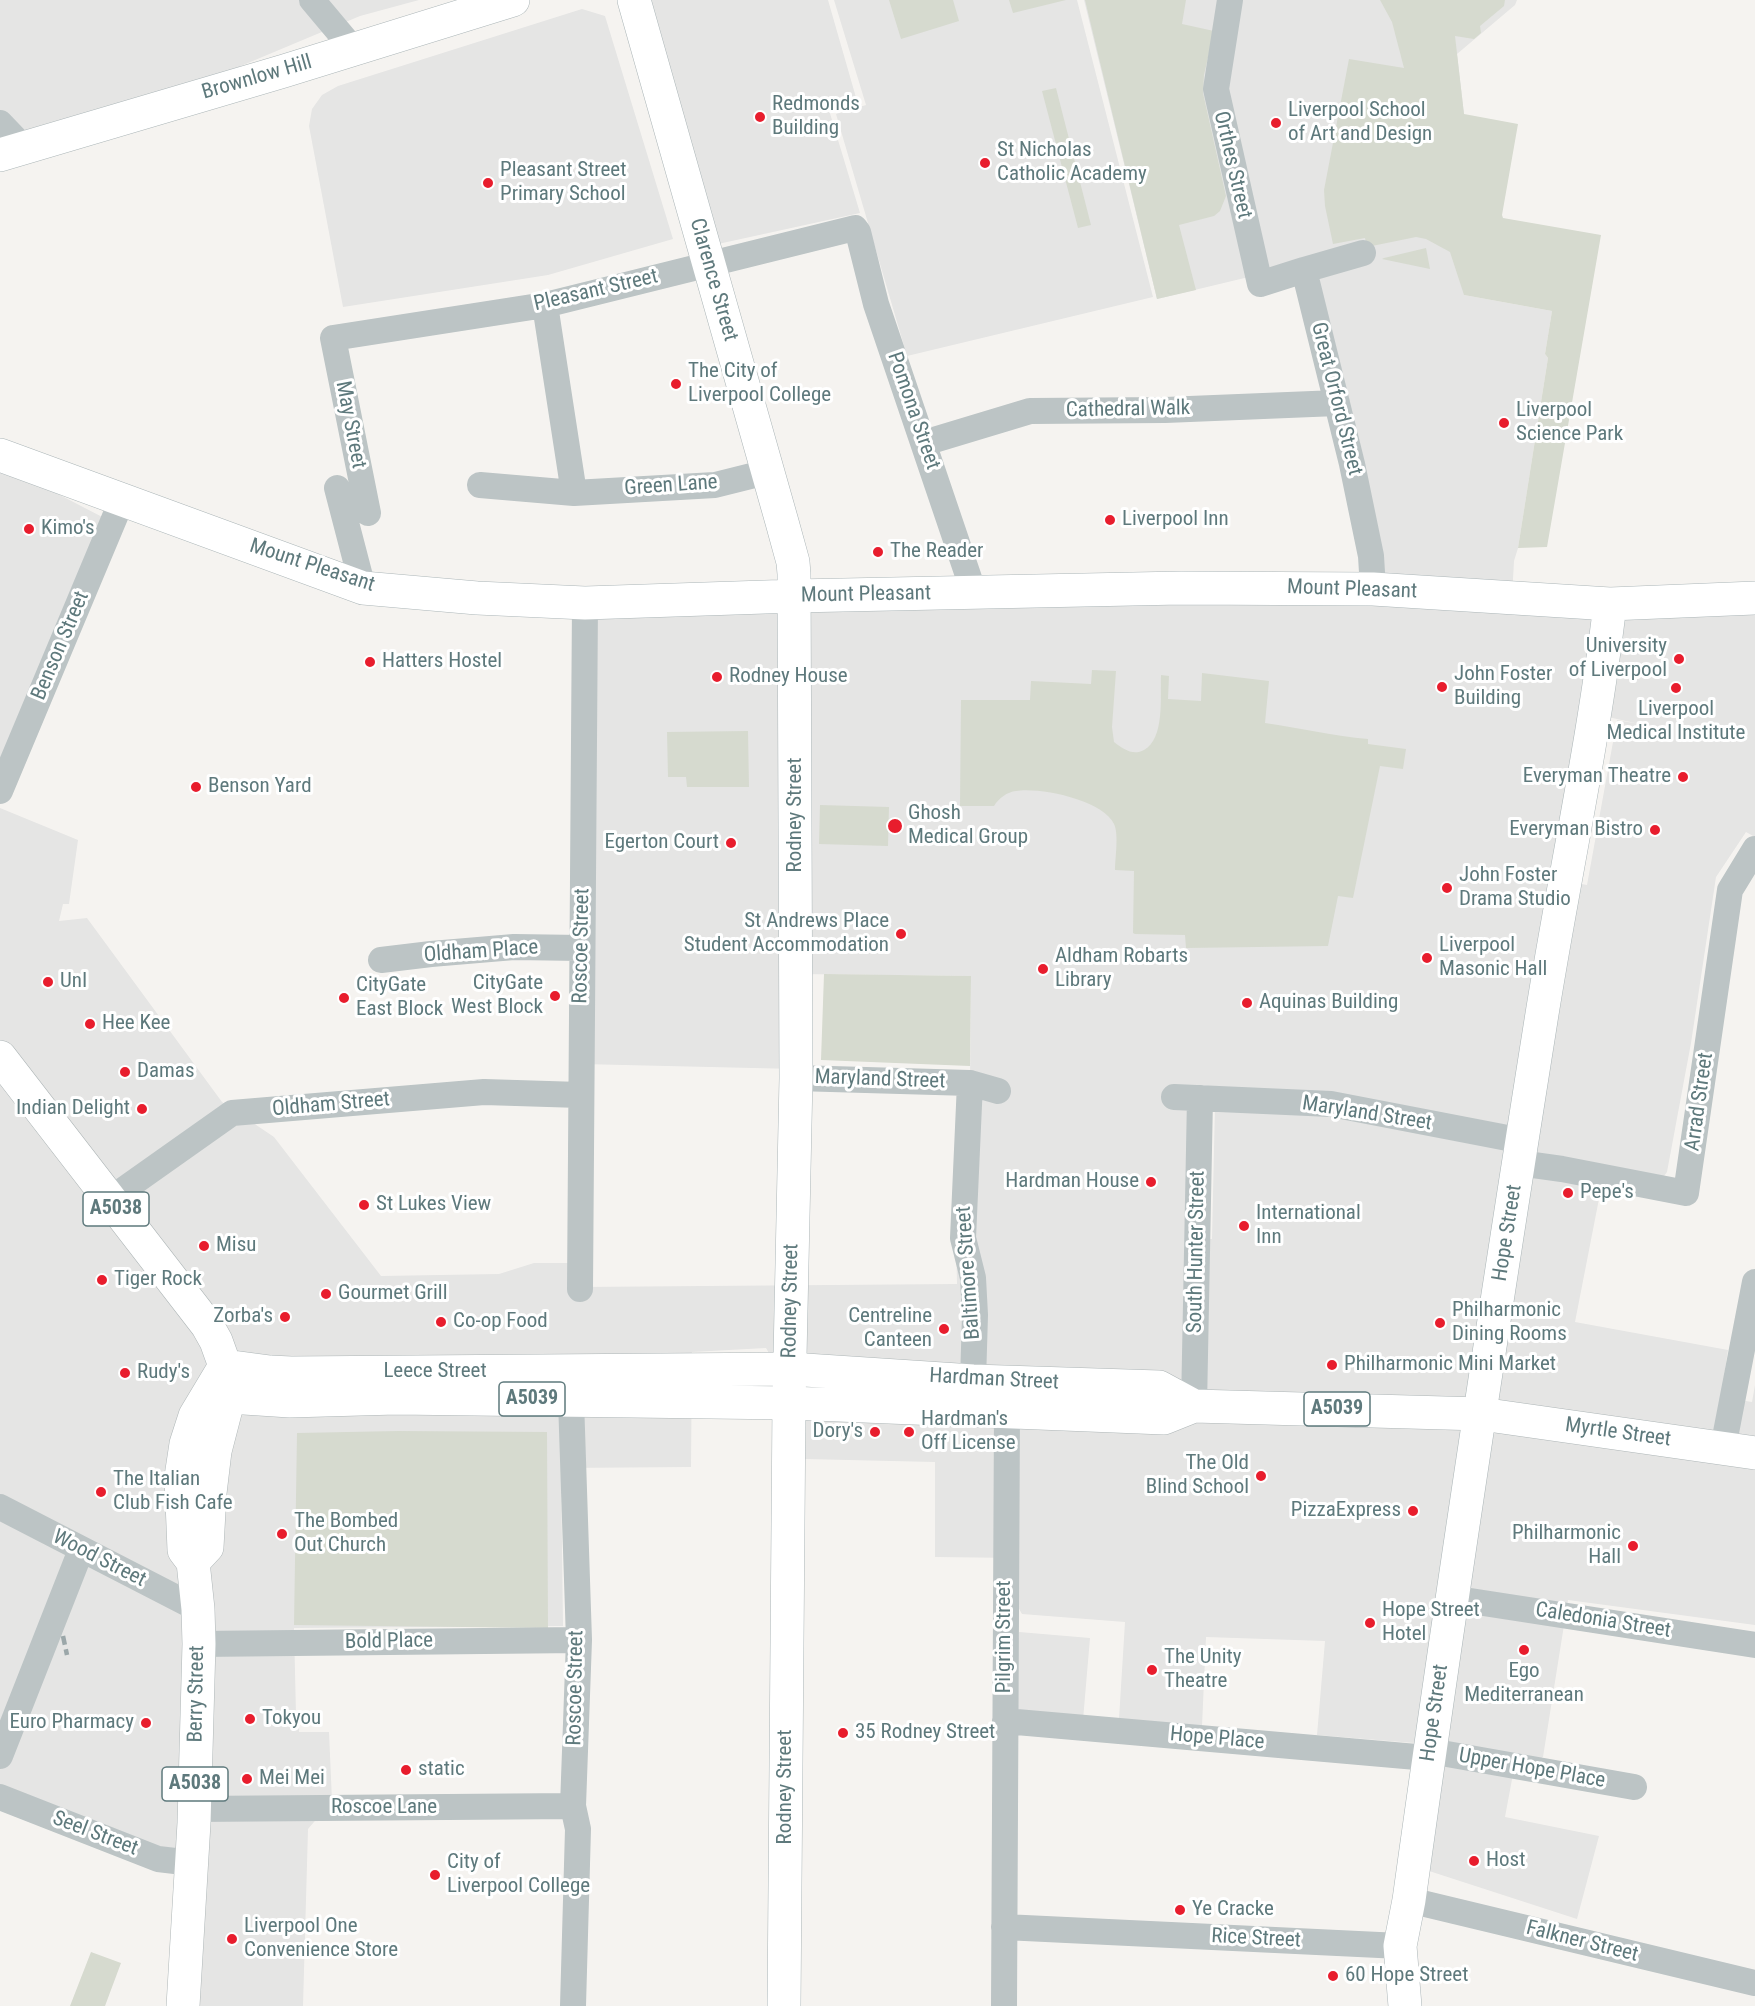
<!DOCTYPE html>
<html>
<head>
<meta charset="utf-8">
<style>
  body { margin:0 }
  canvas { display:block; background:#f5f3f0 }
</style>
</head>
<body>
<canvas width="1755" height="2006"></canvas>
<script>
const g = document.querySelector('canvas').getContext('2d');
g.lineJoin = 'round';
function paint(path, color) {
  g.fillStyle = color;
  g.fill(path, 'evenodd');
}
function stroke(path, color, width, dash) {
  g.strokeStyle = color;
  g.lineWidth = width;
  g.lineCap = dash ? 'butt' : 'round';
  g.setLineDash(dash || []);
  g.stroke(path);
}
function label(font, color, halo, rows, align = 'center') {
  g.font = font + ' "Roboto Condensed",sans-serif';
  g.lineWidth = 6;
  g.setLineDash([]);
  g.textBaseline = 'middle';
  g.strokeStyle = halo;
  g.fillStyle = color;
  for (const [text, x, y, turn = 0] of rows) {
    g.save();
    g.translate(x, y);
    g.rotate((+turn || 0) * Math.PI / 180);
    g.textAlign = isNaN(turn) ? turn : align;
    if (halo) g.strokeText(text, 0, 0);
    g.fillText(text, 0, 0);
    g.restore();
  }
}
paint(new Path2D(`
  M0,0H419L360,16L0,167Z
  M645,0H828L857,101L829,110L860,213L718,244Z
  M834,0H1077L1153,297L907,356L836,114L866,105Z
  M1084,0H1517L1515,5L1457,54L1464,114V295L1552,311L1545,354L1548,358L1518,548L1514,561L1512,598H1755V837L1746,832L1716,877L1691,1043L1667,1172L1664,1176L1605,1168L1575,1322L1728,1350L1721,1397L1752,1402L1755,1385V1625L1568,1600L1543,1757L1513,1774L1505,1817L1599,1836L1577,1919L1426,1870L1437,1770L1414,1743L1317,1735L1325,1641L1206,1637L1202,1726L1119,1719L1125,1622L1022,1614L1018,1607V1558L935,1557V1462L805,1459L806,1418L766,1348L692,1352L691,1467L561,1468L563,1626L294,1628L296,1715H298L299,1732H329L332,1801L308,1829L303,2006H182L192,1863L0,1797V808L78,840L69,904H63L59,921L87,918L222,1102L274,1137L381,1276L499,1274L534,1263H573L579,1287L957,1284L956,1237L970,1083L971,976L796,974V1069L581,1064L585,603L1375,589L1303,264L1157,299ZM1595,714L1639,724L1617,720L1587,885L1565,881ZM1200,1098L1215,1105L1212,1239H1198Z
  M582,9L605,16L673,239L548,275L343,307L309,126L312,109L322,95L338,86Z
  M0,464L108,520L0,760Z
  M1019,1632L1090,1638L1083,1720L1012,1714Z`), '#e5e5e4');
paint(new Path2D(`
  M889,0H953L959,21L901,39Z
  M1009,0H1066L1013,13Z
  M1085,0H1186L1182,24L1214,31L1204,75L1203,93L1226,196L1220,211L1214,216L1179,225L1196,290L1157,299Z
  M1380,0H1505L1504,6L1480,26L1481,33L1474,39L1455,36L1464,114L1518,124L1502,215L1503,218L1601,235L1547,547L1518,548L1548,358L1545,354L1552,311L1464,295L1450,252L1426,239L1416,237L1367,247L1365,238L1333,244L1325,206L1324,190L1349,59L1404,68L1392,22Z
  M1056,88L1091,225L1078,228L1042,91Z
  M1426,248L1430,269L1382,259L1384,258Z
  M1092,670L1116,671L1112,727L1114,742C1123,749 1133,756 1144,750C1165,738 1160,697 1161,675L1169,676L1168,699L1201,701L1202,673L1269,681L1265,723C1300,728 1334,736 1368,739V744L1406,749L1403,769L1380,766L1353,898L1338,896L1328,946L1186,948L1185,935L1135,934L1133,933L1134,871L1115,870C1115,859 1119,834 1114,824C1103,800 1040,787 1016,791C1007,792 999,798 994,806H960L961,700H1030L1031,681L1091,684Z
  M748,731L749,787H687L686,777H668L667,732Z
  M820,805L889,807L888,846L819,844Z
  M824,974L971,976L970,1066L821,1060Z
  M398,1431L547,1432L548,1628L294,1625L297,1433Z
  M91,1952L121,1963L105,2006H70Z`), '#d6dacf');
const secondary = new Path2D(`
  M634,0L782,522L793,562L794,574L796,1078L789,1403L784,2006
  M0,155L284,71L513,0
  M0,455L363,588L477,598L585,603L795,596L1181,588L1373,589L1610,604L1755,598
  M1405,2006L1400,1946L1409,1900C1450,1604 1495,1309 1542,1014C1564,877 1594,741 1610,604`);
const primary = new Path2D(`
  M0,1057L207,1325L216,1341L225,1366L229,1397L215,1451L210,1493L207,1547L193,1562
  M225,1366L270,1372L291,1373L790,1369L973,1381L1159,1387L1194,1406
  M229,1397L290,1401L396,1398L789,1403L1164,1418L1194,1406L1481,1414L1755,1453
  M183,2006L194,1823L199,1644L198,1609L193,1562L184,1550L181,1477L186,1444L195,1416L225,1366`);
stroke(secondary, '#acb6b8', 34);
stroke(primary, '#aeb6b7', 34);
stroke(new Path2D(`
  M312,0L354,50
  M1230,0L1216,89L1260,284L1304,270
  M0,123L23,147
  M1363,253L1304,270L1352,464L1371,556L1373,589
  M545,305L574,493L715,485L767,472
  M924,443L1030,411L1165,410L1337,403
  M480,485L574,493
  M337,488L363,588
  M368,513L333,338L545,305L855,228L858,232L876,304L974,593
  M0,791L122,500
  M381,960L431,954L514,947L581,948
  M796,1078L970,1083L998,1091
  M970,1083L963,1238L973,1278L975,1315L973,1381L1007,1412L1004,2006
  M1174,1097L1331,1104L1523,1141
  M1519,1163L1562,1169L1686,1193L1730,890L1755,849
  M109,1200L232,1113L484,1092L580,1095
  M580,1289L585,603
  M1194,1406L1200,1098
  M1723,1448L1755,1282
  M0,1507L198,1609
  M1451,1598L1755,1645
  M199,1644L579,1640
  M1005,1721L1428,1758
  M1430,1751L1634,1787
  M0,1756L81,1550
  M0,1797L158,1859L192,1863
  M195,1809L573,1806
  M1409,1900L1755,1983
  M1004,1927L1400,1946
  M573,2006L578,1829L573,1806L579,1640L571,1400L576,1384`), '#bcc4c5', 26);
stroke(secondary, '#fff', 33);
stroke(primary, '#fff', 33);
stroke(new Path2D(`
  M63,1636L67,1655`), '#9ba7a9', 4.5, [9, 4.5]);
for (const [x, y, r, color] of [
  [760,117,6,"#e81d2d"],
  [1276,123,6,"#e81d2d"],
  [985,163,6,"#e81d2d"],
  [488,183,6,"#e81d2d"],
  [676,384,6,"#e81d2d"],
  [1504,423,6,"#e81d2d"],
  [1110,520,6,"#e81d2d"],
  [29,529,6,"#e81d2d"],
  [878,552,6,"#e81d2d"],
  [1679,659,6,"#e81d2d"],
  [370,662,6,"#e81d2d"],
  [717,677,6,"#e81d2d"],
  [1442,687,6,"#e81d2d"],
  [1676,688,6,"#e81d2d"],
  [1683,777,6,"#e81d2d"],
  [196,787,6,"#e81d2d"],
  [895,826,8,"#e81d2d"],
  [1655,830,6,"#e81d2d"],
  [731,843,6,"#e81d2d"],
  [1447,888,6,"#e81d2d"],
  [901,934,6,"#e81d2d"],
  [1427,958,6,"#e81d2d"],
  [1043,969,6,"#e81d2d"],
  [48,982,6,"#e81d2d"],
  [555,996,6,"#e81d2d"],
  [344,998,6,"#e81d2d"],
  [1247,1003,6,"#e81d2d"],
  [90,1024,6,"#e81d2d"],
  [125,1072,6,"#e81d2d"],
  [142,1109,6,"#e81d2d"],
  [1151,1182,6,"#e81d2d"],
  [1568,1193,6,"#e81d2d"],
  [364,1205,6,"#e81d2d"],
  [1244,1226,6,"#e81d2d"],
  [204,1246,6,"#e81d2d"],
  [102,1280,6,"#e81d2d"],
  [326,1294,6,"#e81d2d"],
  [285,1317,6,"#e81d2d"],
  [441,1322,6,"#e81d2d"],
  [1440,1323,6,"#e81d2d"],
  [944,1329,6,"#e81d2d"],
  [1332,1365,6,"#e81d2d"],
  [125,1373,6,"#e81d2d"],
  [875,1432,6,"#e81d2d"],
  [909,1432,6,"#e81d2d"],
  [1261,1476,6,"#e81d2d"],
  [101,1492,6,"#e81d2d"],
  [1413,1511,6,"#e81d2d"],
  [282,1534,6,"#e81d2d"],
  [1633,1546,6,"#e81d2d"],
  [1370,1623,6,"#e81d2d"],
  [1524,1650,6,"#e81d2d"],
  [1152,1670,6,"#e81d2d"],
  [250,1719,6,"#e81d2d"],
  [146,1723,6,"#e81d2d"],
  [843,1733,6,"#e81d2d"],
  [406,1770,6,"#e81d2d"],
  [247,1779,6,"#e81d2d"],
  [1474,1861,6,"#e81d2d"],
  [435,1875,6,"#e81d2d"],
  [1180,1910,6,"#e81d2d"],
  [232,1939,6,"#e81d2d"],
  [1333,1976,6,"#e81d2d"]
]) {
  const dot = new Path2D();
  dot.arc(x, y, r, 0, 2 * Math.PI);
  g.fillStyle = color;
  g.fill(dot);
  stroke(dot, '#fff', 2);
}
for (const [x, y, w] of [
  [116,1209,66],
  [532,1399,66],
  [1337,1409,66],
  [195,1784,66]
]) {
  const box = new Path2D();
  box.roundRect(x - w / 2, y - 17, w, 34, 4.5);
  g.fillStyle = '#fff';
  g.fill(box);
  stroke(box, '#5e797c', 1.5);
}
label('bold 20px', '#5e797c', null, [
  ["A5038",116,1209],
  ["A5039",532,1399],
  ["A5039",1337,1409],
  ["A5038",195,1784]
]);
label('21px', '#5e797c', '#fff', [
  ["Brownlow Hill",257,78,-16],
  ["Orthes Street",1232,165,77],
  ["Clarence Street",713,280,74],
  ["Pleasant Street",596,291,-13],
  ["Great Orford Street",1336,399,76],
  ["Cathedral Walk",1128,410,-1],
  ["Pomona Street",913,411,71],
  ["May Street",350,425,79],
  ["Green Lane",671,486,-4],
  ["Mount Pleasant",312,566,18],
  ["Mount Pleasant",1352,590,2],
  ["Mount Pleasant",866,595,-1],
  ["Benson Street",61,646,-67],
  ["Rodney Street",796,815,-90],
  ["Roscoe Street",582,946,-89],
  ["Oldham Place",481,952,-4],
  ["Maryland Street",880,1080,2],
  ["Arrad Street",1700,1102,-82],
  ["Oldham Street",331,1105,-5],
  ["Maryland Street",1367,1114,9],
  ["Hope Street",1508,1233,-81],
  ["South Hunter Street",1197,1252,-89],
  ["Baltimore Street",969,1273,-94],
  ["Rodney Street",791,1301,-89],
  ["Leece Street",435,1372],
  ["Hardman Street",994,1380,3],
  ["Myrtle Street",1618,1433,8],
  ["Wood Street",99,1559,27],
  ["Caledonia Street",1603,1621,9],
  ["Pilgrim Street",1005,1637,-90],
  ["Bold Place",389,1642,-1],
  ["Roscoe Street",576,1688,-89],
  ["Berry Street",197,1694,-89],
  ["Hope Street",1435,1713,-82],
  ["Hope Place",1217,1739,5],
  ["Upper Hope Place",1532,1769,10],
  ["Rodney Street",786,1787,-90],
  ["Roscoe Lane",384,1808],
  ["Seel Street",95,1834,21],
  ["Rice Street",1256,1939,3],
  ["Falkner Street",1582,1942,14]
]);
label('21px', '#5e797c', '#fff', [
  ["Redmonds",772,105],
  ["Building",772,129],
  ["Liverpool School",1288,111],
  ["of Art and Design",1288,135],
  ["St Nicholas",997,151],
  ["Catholic Academy",997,175],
  ["Pleasant Street",500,171],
  ["Primary School",500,195],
  ["The City of",688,372],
  ["Liverpool College",688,396],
  ["Liverpool",1516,411],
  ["Science Park",1516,435],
  ["Liverpool Inn",1122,520],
  ["Kimo's",41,529],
  ["The Reader",890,552],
  ["University",1667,647,"right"],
  ["of Liverpool",1667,671,"right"],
  ["Hatters Hostel",382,662],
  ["John Foster",1454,675],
  ["Building",1454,699],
  ["Rodney House",729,677],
  ["Liverpool",1676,710,"center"],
  ["Medical Institute",1676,734,"center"],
  ["Everyman Theatre",1671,777,"right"],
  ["Benson Yard",208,787],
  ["Ghosh",908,814],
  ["Medical Group",908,838],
  ["Everyman Bistro",1643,830,"right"],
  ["Egerton Court",719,843,"right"],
  ["John Foster",1459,876],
  ["Drama Studio",1459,900],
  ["St Andrews Place",889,922,"right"],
  ["Student Accommodation",889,946,"right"],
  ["Liverpool",1439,946],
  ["Masonic Hall",1439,970],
  ["Aldham Robarts",1055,957],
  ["Library",1055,981],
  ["UnI",60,982],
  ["CityGate",543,984,"right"],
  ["West Block",543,1008,"right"],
  ["CityGate",356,986],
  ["East Block",356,1010],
  ["Aquinas Building",1259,1003],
  ["Hee Kee",102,1024],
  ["Damas",137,1072],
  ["Indian Delight",130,1109,"right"],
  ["Hardman House",1139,1182,"right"],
  ["Pepe's",1580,1193],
  ["St Lukes View",376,1205],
  ["International",1256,1214],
  ["Inn",1256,1238],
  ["Misu",216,1246],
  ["Tiger Rock",114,1280],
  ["Gourmet Grill",338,1294],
  ["Philharmonic",1452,1311],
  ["Dining Rooms",1452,1335],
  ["Zorba's",273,1317,"right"],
  ["Centreline",932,1317,"right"],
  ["Canteen",932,1341,"right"],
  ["Co-op Food",453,1322],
  ["Philharmonic Mini Market",1344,1365],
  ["Rudy's",137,1373],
  ["Hardman's",921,1420],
  ["Off License",921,1444],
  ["Dory's",863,1432,"right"],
  ["The Old",1249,1464,"right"],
  ["Blind School",1249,1488,"right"],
  ["The Italian",113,1480],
  ["Club Fish Cafe",113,1504],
  ["PizzaExpress",1401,1511,"right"],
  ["The Bombed",294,1522],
  ["Out Church",294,1546],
  ["Philharmonic",1621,1534,"right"],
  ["Hall",1621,1558,"right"],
  ["Hope Street",1382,1611],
  ["Hotel",1382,1635],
  ["The Unity",1164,1658],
  ["Theatre",1164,1682],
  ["Ego",1524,1672,"center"],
  ["Mediterranean",1524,1696,"center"],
  ["Tokyou",262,1719],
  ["Euro Pharmacy",134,1723,"right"],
  ["35 Rodney Street",855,1733],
  ["static",418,1770],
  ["Mei Mei",259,1779],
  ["Host",1486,1861],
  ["City of",447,1863],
  ["Liverpool College",447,1887],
  ["Ye Cracke",1192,1910],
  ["Liverpool One",244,1927],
  ["Convenience Store",244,1951],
  ["60 Hope Street",1345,1976]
], 'left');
</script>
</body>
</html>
